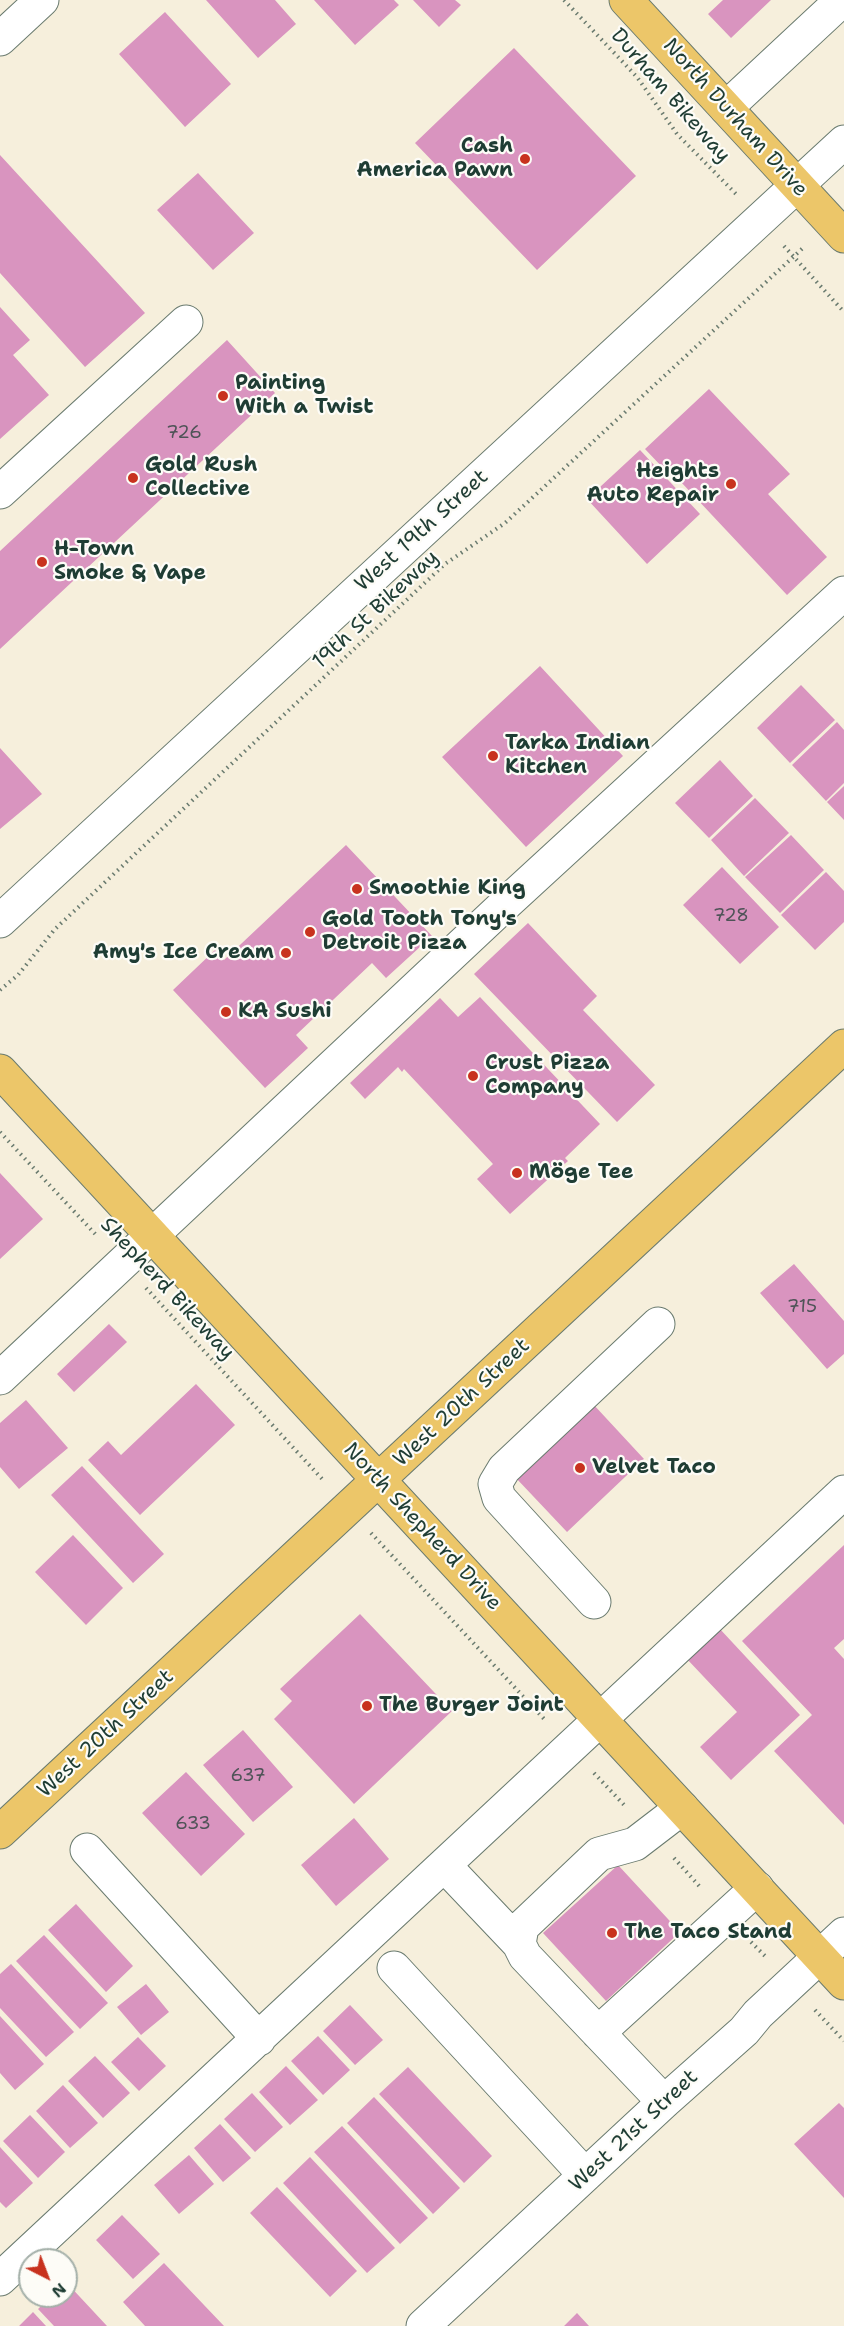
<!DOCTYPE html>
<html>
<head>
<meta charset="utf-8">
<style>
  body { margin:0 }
  #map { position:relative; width:844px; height:2326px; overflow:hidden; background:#f6efdc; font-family:"Shantell Sans",sans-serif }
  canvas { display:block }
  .north { position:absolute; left:18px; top:2248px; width:60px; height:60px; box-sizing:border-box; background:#fdfcf7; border:2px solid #a4b0a9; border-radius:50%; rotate:138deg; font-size:16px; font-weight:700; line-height:24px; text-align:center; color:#1f3d34 }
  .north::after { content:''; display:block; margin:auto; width:21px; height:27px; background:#c8321e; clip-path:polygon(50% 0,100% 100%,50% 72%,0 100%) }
</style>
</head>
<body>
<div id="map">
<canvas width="844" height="2326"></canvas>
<div class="north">N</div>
</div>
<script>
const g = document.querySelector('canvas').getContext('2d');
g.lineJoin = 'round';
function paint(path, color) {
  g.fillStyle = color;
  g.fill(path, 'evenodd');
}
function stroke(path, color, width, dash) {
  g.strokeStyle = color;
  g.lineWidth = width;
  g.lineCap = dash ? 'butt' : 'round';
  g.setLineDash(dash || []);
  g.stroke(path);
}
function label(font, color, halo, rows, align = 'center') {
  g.font = font + ' "Shantell Sans",sans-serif';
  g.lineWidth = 4.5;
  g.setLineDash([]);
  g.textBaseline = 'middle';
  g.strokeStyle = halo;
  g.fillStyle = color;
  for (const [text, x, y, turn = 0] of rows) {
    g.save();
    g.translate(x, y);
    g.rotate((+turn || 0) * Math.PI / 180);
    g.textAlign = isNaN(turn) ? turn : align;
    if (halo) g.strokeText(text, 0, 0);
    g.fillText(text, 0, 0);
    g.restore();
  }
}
paint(new Path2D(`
  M206,0H275L296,24L258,58Z
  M314,0H394L399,5L355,45Z
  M413,0H455L461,5L439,27Z
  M723,0H771L731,38L708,14Z
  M165,12L231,84L185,127L119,54Z
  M514,48L636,176L537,270L415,143Z
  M0,155L145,313L85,367L0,273Z
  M198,173L254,233L213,270L157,210Z
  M0,307L30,340L13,355L49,395L0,439Z
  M227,340L275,393L0,649V551Z
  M709,389L790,474L768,494L827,557L787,595L665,465L663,468L645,449Z
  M640,450L700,514L647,564L587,499Z
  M540,666L623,756L526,847L442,757Z
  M801,685L835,720L790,763L757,728Z
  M837,722L844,730V783L826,801L792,765Z
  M0,748L42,794L0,829Z
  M720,760L753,796L709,838L675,803Z
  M844,786V820L827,802Z
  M755,798L789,833L744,876L711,840Z
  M791,835L824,870L780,913L745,877Z
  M346,845L432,936L386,978L372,963L296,1035L308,1048L265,1088L173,990L215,950L224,960Z
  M722,867L779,927L740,964L683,905Z
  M826,872L844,891V922L815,950L781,915Z
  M528,923L597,996L583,1010L655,1085L617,1122L474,974Z
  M480,997L600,1124L565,1158L568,1161L510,1214L477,1179L493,1164L404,1069L402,1072L398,1067L365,1099L350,1083L440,998L458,1017Z
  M0,1173L43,1219L0,1259Z
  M794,1264L844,1321V1354L827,1369L760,1293Z
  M109,1324L127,1342L74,1392L57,1374Z
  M196,1384L235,1425L140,1515L88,1460L108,1441L121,1455Z
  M26,1400L68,1448L19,1489L0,1467V1423Z
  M593,1404L644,1459L567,1532L515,1477Z
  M82,1466L164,1554L133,1583L51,1495Z
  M73,1535L123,1588L86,1625L35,1572Z
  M844,1545V1639L834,1648L844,1659V1825L774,1751L812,1715L742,1641Z
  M360,1614L452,1711L354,1804L274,1719L292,1701L280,1689Z
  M719,1628L800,1715L731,1780L700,1747L737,1712L686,1658Z
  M243,1730L293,1787L253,1822L203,1765Z
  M186,1772L245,1834L201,1876L142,1813Z
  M354,1818L389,1859L336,1906L301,1865Z
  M618,1865L680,1932L606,2001L543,1933Z
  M76,1904L133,1966L106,1992L48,1930Z
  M44,1935L108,2003L80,2029L16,1961Z
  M11,1964L74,2032L46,2057L0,2008V1974Z
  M146,1984L169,2012L141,2035L117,2007Z
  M350,2005L383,2040L355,2065L323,2031Z
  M0,2016L44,2064L15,2090L0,2073Z
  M318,2036L350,2070L323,2095L291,2061Z
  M138,2037L166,2066L139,2091L111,2062Z
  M95,2056L130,2093L103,2118L68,2081Z
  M286,2066L318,2100L290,2125L259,2092Z
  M408,2067L492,2156L464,2183L379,2094Z
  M63,2085L98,2123L70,2148L36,2111Z
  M252,2093L283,2127L255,2152L224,2119Z
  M374,2097L460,2188L433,2214L347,2123Z
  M839,2103L844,2108V2198L794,2144Z
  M30,2115L65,2152L38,2178L3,2141Z
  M220,2124L251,2158L223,2182L194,2148Z
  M342,2126L428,2218L400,2244L314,2152Z
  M0,2147L33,2183L6,2208L0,2202Z
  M189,2155L214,2184L179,2214L154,2185Z
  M310,2157L395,2248L367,2273L283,2183Z
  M277,2187L357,2271L330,2297L250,2213Z
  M122,2215L160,2254L133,2279L96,2240Z
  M164,2263L224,2326H145L123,2302Z
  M66,2282L107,2326H54L38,2309L52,2296H66Z
  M33,2312L46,2326H19Z
  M577,2313L589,2326H564Z`), '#d994bf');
const minor = new Path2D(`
  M0,39L42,0
  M726,108L842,0
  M0,492L186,322
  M0,921L844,142
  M0,1378L500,909L844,593
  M594,1602L499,1498L495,1484L504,1469L658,1324
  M87,1850L259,2039
  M445,1866L519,1944
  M394,1968L585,2175
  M598,2033L757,1888
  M664,2102L525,1956L519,1944L522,1927L599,1854L635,1844L682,1808
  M0,2279L844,1492
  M423,2326L664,2102L744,2031L758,2014L844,1934`);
const major = new Path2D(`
  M626,0L844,236
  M0,1071L844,1983
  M0,1832L844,1046`);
stroke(minor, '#6a7b6f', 35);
stroke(major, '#6a7b6f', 35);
stroke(new Path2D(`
  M564,0L637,77L677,134L736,194
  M784,246L844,312
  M0,990L18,975L55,929L445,564L505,523L804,247
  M0,1132L98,1237
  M146,1288L324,1481
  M371,1533L546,1721
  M594,1773L626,1807
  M674,1858L701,1888
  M751,1942L767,1958
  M815,2010L844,2041`), '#6a7b6f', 4, [1.5, 4.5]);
stroke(minor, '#fff', 33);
stroke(major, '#ecc669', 33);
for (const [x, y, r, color] of [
  [525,159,6,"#c8321e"],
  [223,396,6,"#c8321e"],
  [133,478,6,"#c8321e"],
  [731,484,6,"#c8321e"],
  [42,562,6,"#c8321e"],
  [493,756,6,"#c8321e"],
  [357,889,6,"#c8321e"],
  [310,932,6,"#c8321e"],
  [286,953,6,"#c8321e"],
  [226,1012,6,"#c8321e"],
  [473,1076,6,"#c8321e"],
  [517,1173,6,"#c8321e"],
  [580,1468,6,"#c8321e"],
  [367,1706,6,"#c8321e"],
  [612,1933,6,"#c8321e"]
]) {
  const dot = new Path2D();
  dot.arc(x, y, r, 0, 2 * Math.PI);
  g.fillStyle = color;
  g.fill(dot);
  stroke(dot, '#fdfcf7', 2);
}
label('18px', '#4e5357', null, [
  ["726",184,433],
  ["728",731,916],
  ["715",802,1307],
  ["637",248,1776],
  ["633",193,1824]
]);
label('21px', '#1f3d34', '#fdfcf7', [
  ["Durham Bikeway",670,96,49],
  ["North Durham Drive",735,118,48],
  ["West 19th Street",422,531,-42],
  ["19th St Bikeway",376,610,-43],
  ["Shepherd Bikeway",167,1289,47],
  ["West 20th Street",462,1403,-43],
  ["North Shepherd Drive",422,1527,47],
  ["West 20th Street",106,1734,-43],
  ["West 21st Street",634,2131,-43]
]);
label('bold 21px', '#1f3d34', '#fdfcf7', [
  ["Cash",513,147,"right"],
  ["America Pawn",513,171,"right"],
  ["Painting",235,384],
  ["With a Twist",235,408],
  ["Gold Rush",145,466],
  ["Collective",145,490],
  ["Heights",719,472,"right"],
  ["Auto Repair",719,496,"right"],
  ["H-Town",54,550],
  ["Smoke & Vape",54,574],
  ["Tarka Indian",505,744],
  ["Kitchen",505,768],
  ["Smoothie King",369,889],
  ["Gold Tooth Tony's",322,920],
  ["Detroit Pizza",322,944],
  ["Amy's Ice Cream",274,953,"right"],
  ["KA Sushi",238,1012],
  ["Crust Pizza",485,1064],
  ["Company",485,1088],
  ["Möge Tee",529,1173],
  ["Velvet Taco",592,1468],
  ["The Burger Joint",379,1706],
  ["The Taco Stand",624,1933]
], 'left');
</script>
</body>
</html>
